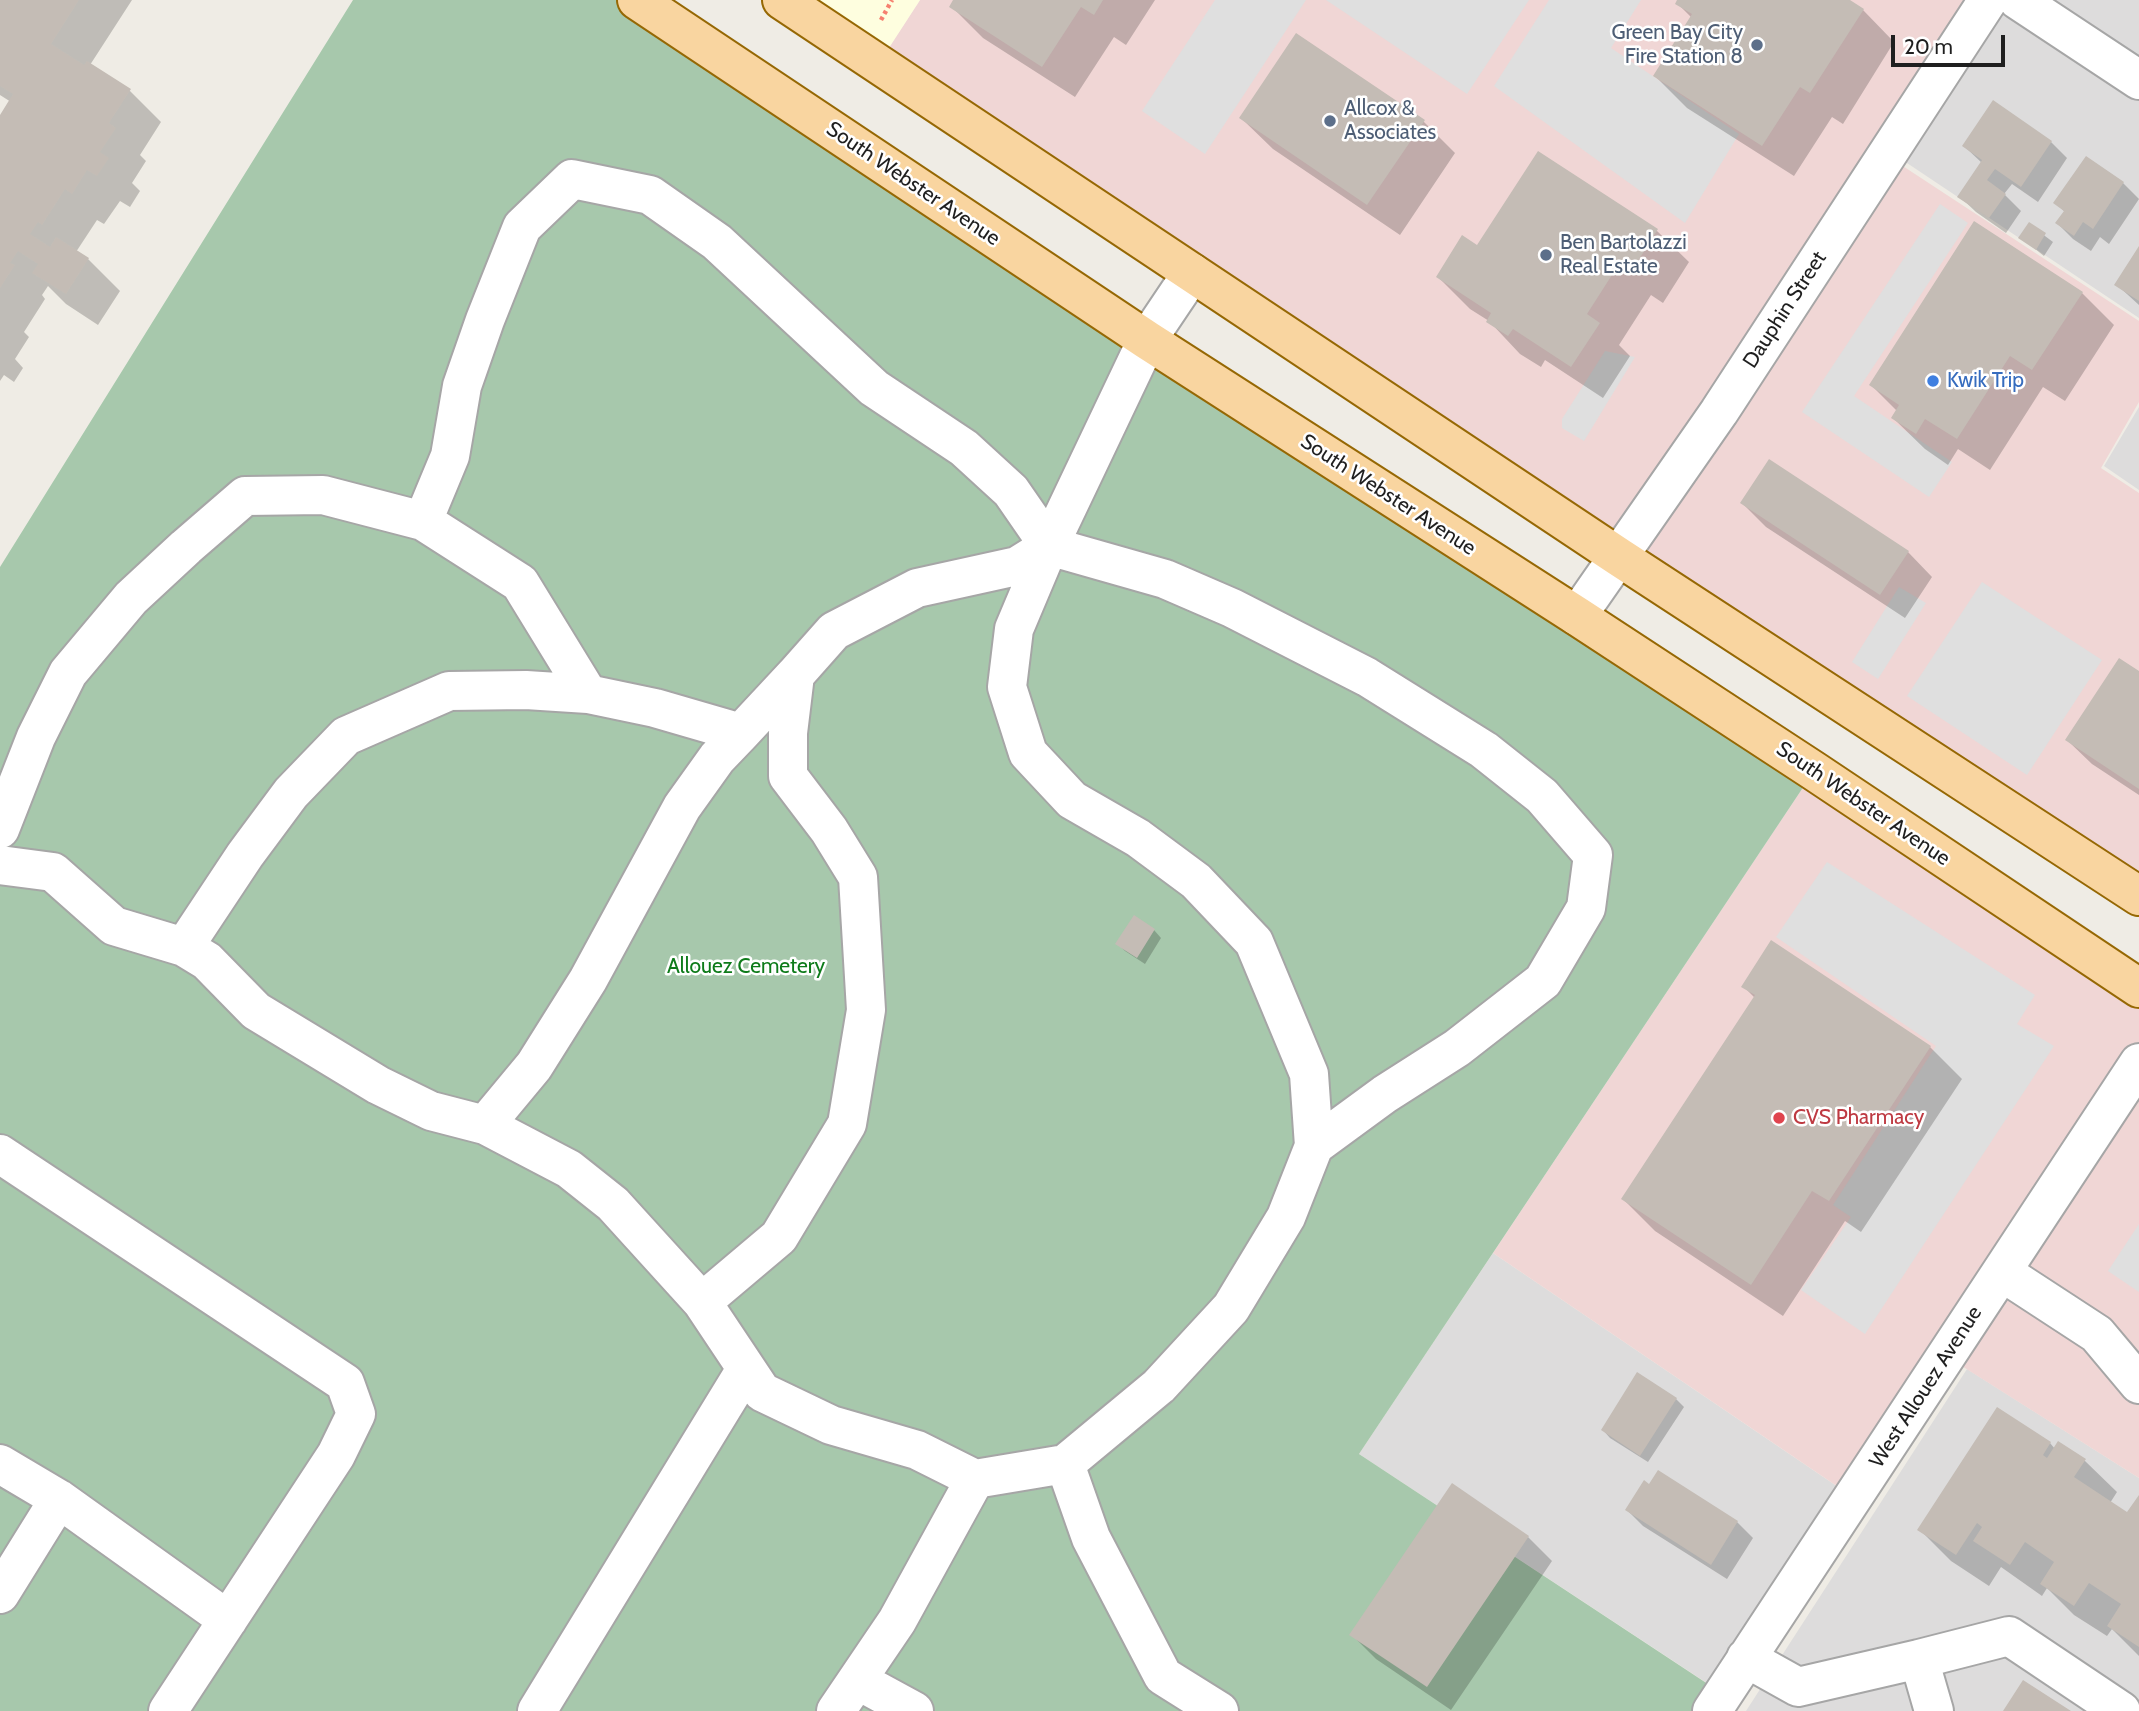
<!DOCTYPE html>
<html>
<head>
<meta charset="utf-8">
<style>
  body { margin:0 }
  #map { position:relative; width:2139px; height:1711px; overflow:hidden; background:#efece5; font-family:Cabin,sans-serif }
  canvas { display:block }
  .scale { position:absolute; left:1891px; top:35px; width:114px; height:32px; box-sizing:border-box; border:4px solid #1f1f1f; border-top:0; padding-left:9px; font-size:21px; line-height:24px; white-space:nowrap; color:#1f1f1f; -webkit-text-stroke:5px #fff; paint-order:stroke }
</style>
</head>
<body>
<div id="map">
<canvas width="2139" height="1711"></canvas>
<div class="scale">20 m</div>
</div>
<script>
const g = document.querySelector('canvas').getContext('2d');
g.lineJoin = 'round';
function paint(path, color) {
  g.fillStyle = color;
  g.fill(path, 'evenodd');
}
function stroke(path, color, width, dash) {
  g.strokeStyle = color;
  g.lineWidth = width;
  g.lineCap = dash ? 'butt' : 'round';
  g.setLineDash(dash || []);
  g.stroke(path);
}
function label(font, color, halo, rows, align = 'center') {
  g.font = font + ' Cabin,sans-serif';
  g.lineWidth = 5;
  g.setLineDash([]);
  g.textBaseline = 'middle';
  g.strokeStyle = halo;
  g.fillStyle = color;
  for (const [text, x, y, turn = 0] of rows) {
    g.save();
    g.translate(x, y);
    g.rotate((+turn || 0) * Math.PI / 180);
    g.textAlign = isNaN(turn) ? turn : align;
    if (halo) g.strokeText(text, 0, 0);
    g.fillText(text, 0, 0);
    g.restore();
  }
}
paint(new Path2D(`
  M2000,0H2139V318L1895,155Z
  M2139,407V490L2104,466Z
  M1493,1253L1844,1491L1716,1689L1359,1454Z
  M1967,1369L2139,1478V1711H1746Z`), '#dddcdc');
paint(new Path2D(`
  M920,0H1988L1886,155L2139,321V402L2101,468L2139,493V896L878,64Z
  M1814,771L2139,988V1478L1946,1356L1853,1497L1493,1253Z`), '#f0d6d5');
paint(new Path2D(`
  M806,0H920L885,54Z`), '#fefedf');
paint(new Path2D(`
  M353,0H637L1814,771L1359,1454L1723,1694L1712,1711H0V567Z`), '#a7c8ac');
paint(new Path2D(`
  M1215,0H1306L1205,154L1142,111Z
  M1326,0H1529L1467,94Z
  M1549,0H1641L1611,48L1739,134L1685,223L1494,86Z
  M1940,204L1968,223L1854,396L1952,462L1929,497L1802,412Z
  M1605,351L1635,357L1584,441L1562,428V419Z
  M1982,582L2102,660L2027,775L1907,696Z
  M1899,587L1926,603L1878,679L1852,662Z
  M1827,862L2035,995L2017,1024L2054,1046L1865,1334L1801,1290L1851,1217L1833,1205L1936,1046L1776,937Z
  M2139,1224V1292L2108,1271Z`), '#dfdfdf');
paint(new Path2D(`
  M0,0H132L90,65L130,91L161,122L140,155L146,161L132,183L140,191L130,207L120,201L104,224L97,220L76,252L88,259L120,291L98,325L66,304L48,286L42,295L45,299L24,332L29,337L15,359L23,368L14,382L4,375L0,381V118L11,102L0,95Z
  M955,0H1155L1126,45L1114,37L1075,97L983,38L951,6Z
  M1679,0H1847L1863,10L1894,42L1843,124L1832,117L1794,176L1687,108L1655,76L1692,18L1677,3Z
  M1241,118L1423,121L1455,153L1400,235L1273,149Z
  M2051,142L2067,158L2038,202L2012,184L2004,194L2021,211L2006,233L1976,212L1959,196L1982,163L1964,146Z
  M2087,158L2123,183L2139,199L2109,244L2100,237L2091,251L2073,239L2057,223L2065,212L2056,203Z
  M2029,224L2053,242L2044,256L2020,237Z
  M1657,231L1689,262L1663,303L1651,295L1619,345L1630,356L1603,398L1545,360L1541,367L1520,354L1489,321L1470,309L1438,277Z
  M2139,249V305L2116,284Z
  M2082,293L2114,325L2065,401L2043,387L1990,470L1958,449L1948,465L1925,449L1893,418L1897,411L1871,385Z
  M1742,503L1908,552L1932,577L1905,618L1766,527Z
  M2139,673V795L2092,764L2067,740Z
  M1154,930L1161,938L1145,964L1125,951L1117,943Z
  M1743,986L1930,1047L1962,1079L1861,1232L1845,1221L1783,1316L1655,1231L1623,1199L1755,998Z
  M1676,1399L1684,1407L1648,1462L1610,1438L1603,1430Z
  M2050,1443L2055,1449L2085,1461L2117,1492L2110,1503L2128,1515L2139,1498V1656L2112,1629L2107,1636L2074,1615L2047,1588L2042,1596L2001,1567L1989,1586L1951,1561L1919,1529Z
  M1627,1510L1737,1522L1753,1538L1727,1579L1643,1526Z
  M1528,1537L1552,1561L1451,1710L1376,1659L1352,1635Z`), '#0003');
paint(new Path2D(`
  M0,0H79L51,44L84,65L87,61L131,89L109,123L116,128L100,152L109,158L97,176L87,170L72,194L65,189L42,225L38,222L30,234L50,247L56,237L89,258L66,294L32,273L38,264L18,251L10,263L15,265L0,288V115L13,94L0,86Z
  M953,0H1103L1094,15L1081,7L1042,67L949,7Z
  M1677,0H1850L1864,9L1810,93L1800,87L1762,146L1653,76L1692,14L1675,4Z
  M1296,33L1425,120L1367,205L1239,118Z
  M1993,100L2052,141L2021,187L1995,169L1987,180L2006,194L1989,218L1957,197L1982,160L1962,146Z
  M1538,151L1658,229L1631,272L1619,264L1587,314L1600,323L1571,367L1513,329L1508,336L1486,322L1491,313L1436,277L1462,235L1477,245Z
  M2086,156L2124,182L2093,229L2083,222L2074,236L2055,223L2064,211L2053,203Z
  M1974,221L2083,292L2032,370L2010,356L1957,439L1925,419L1916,434L1891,418L1899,405L1869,385Z
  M2029,222L2046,233L2036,250L2018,238Z
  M2139,246V301L2114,285Z
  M1769,459L1909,551L1880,595L1740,503Z
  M2119,658L2139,671V789L2065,740Z
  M1134,915L1155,929L1137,958L1115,944Z
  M1771,940L1931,1046L1829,1201L1812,1191L1751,1285L1621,1199L1755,995L1741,987Z
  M1637,1372L1677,1398L1640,1456L1601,1430Z
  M1997,1407L2051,1442L2043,1455L2047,1458L2058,1441L2086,1459L2074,1477L2127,1512L2139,1495V1647L2107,1626L2121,1604L2089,1583L2074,1606L2040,1584L2054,1562L2025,1542L2010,1565L1973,1541L1982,1527L1977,1523L1956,1555L1917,1530Z
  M1658,1470L1738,1521L1711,1565L1625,1510L1644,1480L1649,1484Z
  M1452,1483L1529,1536L1427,1687L1349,1635Z
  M2023,1680L2071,1711H2003Z`), '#c4bcb5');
const minor = new Path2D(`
  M2018,0L2139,80
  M423,521L520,583L588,694
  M1577,616L1719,412L1988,0
  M0,829L36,737L68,673L131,598L186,547L245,496L323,495L423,521L450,456L462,386L485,320L522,227L572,179L650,195L717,242L874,388L964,448L1011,491L1049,546L1165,579L1232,608L1367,677L1484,750L1542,796L1593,855L1586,908L1543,981L1457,1048L1385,1094L1314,1146
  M0,865L53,872L114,926L184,947L207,961L256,1011L378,1085L431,1111L485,1125L569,1169L613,1204L702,1302L762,1392L831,1425L917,1450L975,1479L1065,1464L1159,1386L1231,1308L1286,1217L1314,1146L1309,1074L1254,942L1196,881L1138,838L1072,800L1028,753L1007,687L1014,629L1049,546
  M184,947L245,855L291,793L346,736L449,691L526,690L588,694L655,708L741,733L795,675
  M485,1125L534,1066L588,980L682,807L717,758L741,733
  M0,1154L345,1383L356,1414L336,1455L168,1711
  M2002,1272L2097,1334L2139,1384
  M702,1302L779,1237L847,1124L866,1010L858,877L829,830L788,776V733L795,675L834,631L917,588L1017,566L1049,546L1147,340L1192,273
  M0,1464L59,1499
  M1065,1464L1091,1538L1163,1676L1219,1711
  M0,1594L59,1499L228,1620
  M1746,1658L1798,1687L1919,1659L1934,1711
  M1919,1659L2009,1636L2121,1711
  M857,1680L914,1711
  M537,1711L746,1369
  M836,1711L897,1621L975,1479
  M1712,1711L2139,1063`);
const major = new Path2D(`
  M637,0L1147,340L1577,616L1814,771L2139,988
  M782,0L1619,557L2139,896`);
stroke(minor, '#a6a6a6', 42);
stroke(major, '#966804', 42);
stroke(new Path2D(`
  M881,20L892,0`), '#f6806f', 4.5, [3.5, 3.5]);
stroke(minor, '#fff', 38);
stroke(major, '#f9d5a0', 38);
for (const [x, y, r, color] of [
  [1757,45,7,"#5c6f8a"],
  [1330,121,7,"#5c6f8a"],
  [1546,255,7,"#5c6f8a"],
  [1933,381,7,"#3f7fe0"],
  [1779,1118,7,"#e0444e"]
]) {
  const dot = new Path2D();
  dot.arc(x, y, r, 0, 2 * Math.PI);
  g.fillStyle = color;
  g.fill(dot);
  stroke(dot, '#fff', 2.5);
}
label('21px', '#4e5e75', '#fff', [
  ["Green Bay City",1743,33,"right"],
  ["Fire Station 8",1743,57,"right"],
  ["Allcox &",1344,109],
  ["Associates",1344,133],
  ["Ben Bartolazzi",1560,243],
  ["Real Estate",1560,267]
], 'left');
label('21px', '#1f1f1f', '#fff', [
  ["South Webster Avenue",913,184,34],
  ["Dauphin Street",1785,310,-57],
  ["South Webster Avenue",1388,495,33],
  ["South Webster Avenue",1863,804,34],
  ["West Allouez Avenue",1926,1387,-57]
]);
label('21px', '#366cbe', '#fff', [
  ["Kwik Trip",1947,381]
], 'left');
label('21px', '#0e7b1a', '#fff', [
  ["Allouez Cemetery",746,967]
]);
label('21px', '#be3a42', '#fff', [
  ["CVS Pharmacy",1793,1118]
], 'left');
</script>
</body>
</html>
